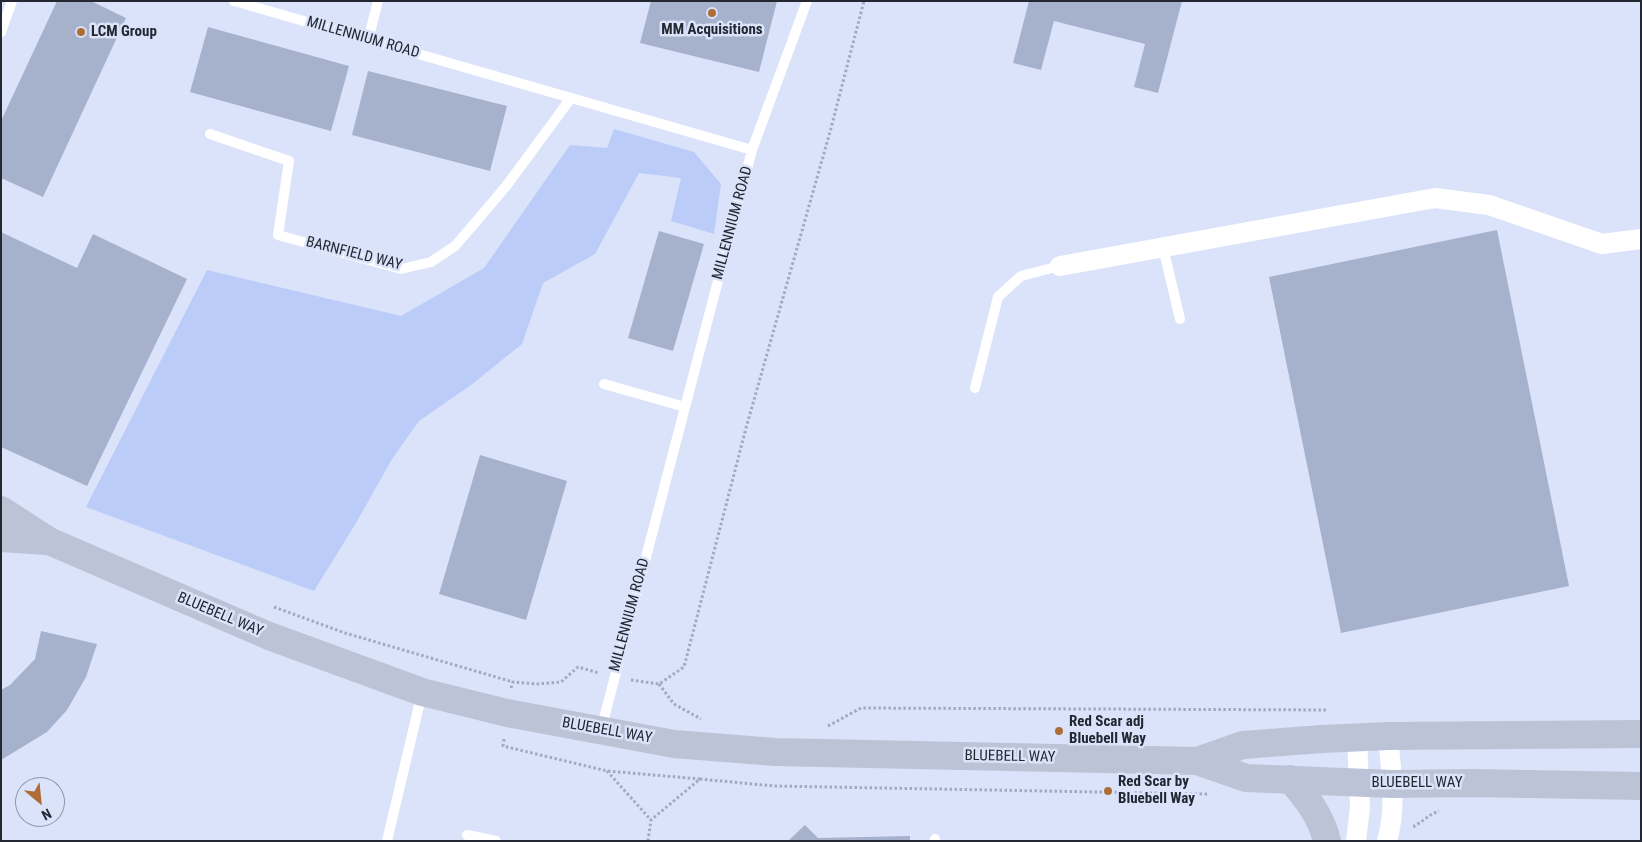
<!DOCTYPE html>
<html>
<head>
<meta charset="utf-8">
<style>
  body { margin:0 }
  #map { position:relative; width:1642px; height:842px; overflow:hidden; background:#dae3fa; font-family:"Roboto Condensed",sans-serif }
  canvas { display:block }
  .frame { position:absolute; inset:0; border:2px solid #232732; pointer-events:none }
  .north { position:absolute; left:15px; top:777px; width:50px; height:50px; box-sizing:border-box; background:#dae3fa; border:1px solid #9198aa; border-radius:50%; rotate:152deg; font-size:14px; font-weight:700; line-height:20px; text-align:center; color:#232732 }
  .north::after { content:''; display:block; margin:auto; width:18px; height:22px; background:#ae6d36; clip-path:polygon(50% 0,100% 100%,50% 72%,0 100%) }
</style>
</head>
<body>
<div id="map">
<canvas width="1642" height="842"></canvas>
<div class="frame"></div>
<div class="north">N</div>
</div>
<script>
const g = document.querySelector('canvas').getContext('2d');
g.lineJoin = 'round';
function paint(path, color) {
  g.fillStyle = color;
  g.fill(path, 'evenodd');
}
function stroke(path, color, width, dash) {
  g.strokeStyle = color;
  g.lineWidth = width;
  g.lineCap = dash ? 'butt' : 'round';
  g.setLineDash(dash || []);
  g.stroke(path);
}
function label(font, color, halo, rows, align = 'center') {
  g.font = font + ' "Roboto Condensed",sans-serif';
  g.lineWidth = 5;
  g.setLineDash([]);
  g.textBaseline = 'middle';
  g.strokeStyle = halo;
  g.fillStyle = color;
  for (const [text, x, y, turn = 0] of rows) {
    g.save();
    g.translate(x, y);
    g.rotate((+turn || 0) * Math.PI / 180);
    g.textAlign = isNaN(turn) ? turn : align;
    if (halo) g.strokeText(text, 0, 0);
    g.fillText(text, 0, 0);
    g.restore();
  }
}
paint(new Path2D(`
  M614,129L694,152L721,184L714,234L671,221L681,178L639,173L595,254L543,283L522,344L471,385L419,421L392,459L356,523L314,591L86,507L207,270L401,316L484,268L570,145L607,148Z`), '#bbccf8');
paint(new Path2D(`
  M57,1H91L126,18L43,197L1,178V121Z
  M651,1H777L759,72L640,43Z
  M1029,1H1182L1158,93L1134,87L1145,44L1054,21L1041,70L1013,63Z
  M208,27L349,66L331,131L190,92Z
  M368,71L507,106L490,171L352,135Z
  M1497,230L1569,586L1341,633L1269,277Z
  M659,231L704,244L673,351L628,338Z
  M1,232L77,268L93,234L187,279L87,486L1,447Z
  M480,455L567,481L526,620L439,594Z
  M41,631L97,644L86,677L67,710L47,732L1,760V690L10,685L35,659Z
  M805,825L818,838L910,836V841H788Z`), '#a6b1cc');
stroke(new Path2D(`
  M274,607L345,633L513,682
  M631,680L659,684L684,667L746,428L830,132L864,1
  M659,684L674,704L701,719
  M511,688L513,682L537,684L561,682L578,667L599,673
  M828,726L861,708L1328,710
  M504,739L503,746L607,771L700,779
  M607,771L651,820
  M1413,826H1415L1432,814L1439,811
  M648,841L651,820L700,779L774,786L1207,794`), '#a2a9bc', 3, [2.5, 2.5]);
stroke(new Path2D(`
  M234,1L752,150L601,730
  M1,32L12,1
  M368,40L378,1
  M210,134L289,161L278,235L401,269L431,262L455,246L480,217L507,185L571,98
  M752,150L807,1
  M1163,247L1180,319
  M604,384L685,407
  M975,388L998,297L1021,276L1060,266
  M467,835L496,841
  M935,839V841
  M387,841L422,693`), '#fff', 10);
stroke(new Path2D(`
  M1060,266L1435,198L1489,205L1602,244L1641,239
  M1356,841L1360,808L1357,737
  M1387,841C1397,806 1391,771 1388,736`), '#fff', 20);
stroke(new Path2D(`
  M1,510L49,541L269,636L422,692L507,713L674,744L775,752L1197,761L1246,778L1392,784L1471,783L1641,786
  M1,538L47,541
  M1197,761L1243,745L1322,739L1388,736L1641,734
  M1290,779C1307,798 1321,816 1327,841`), '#bcc3d6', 28);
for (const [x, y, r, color] of [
  [712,13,5,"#ae6d36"],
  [81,32,5,"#ae6d36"],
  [1059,731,5,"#ae6d36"],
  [1108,791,5,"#ae6d36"]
]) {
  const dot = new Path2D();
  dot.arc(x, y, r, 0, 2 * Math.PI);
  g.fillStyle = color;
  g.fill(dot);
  stroke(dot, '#dae3fa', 2);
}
label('bold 15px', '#232732', '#dae3fa', [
  ["MM Acquisitions",712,30,"center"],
  ["LCM Group",91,32],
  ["Red Scar adj",1069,722],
  ["Bluebell Way",1069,739],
  ["Red Scar by",1118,782],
  ["Bluebell Way",1118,799]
], 'left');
label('15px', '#232732', '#dae3fa', [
  ["MILLENNIUM ROAD",363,38,16],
  ["MILLENNIUM ROAD",733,223,-75],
  ["BARNFIELD WAY",354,254,14],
  ["BLUEBELL WAY",220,615,23],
  ["MILLENNIUM ROAD",630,615,-75],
  ["BLUEBELL WAY",607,731,10],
  ["BLUEBELL WAY",1010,757,1],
  ["BLUEBELL WAY",1417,783]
]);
</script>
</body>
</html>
